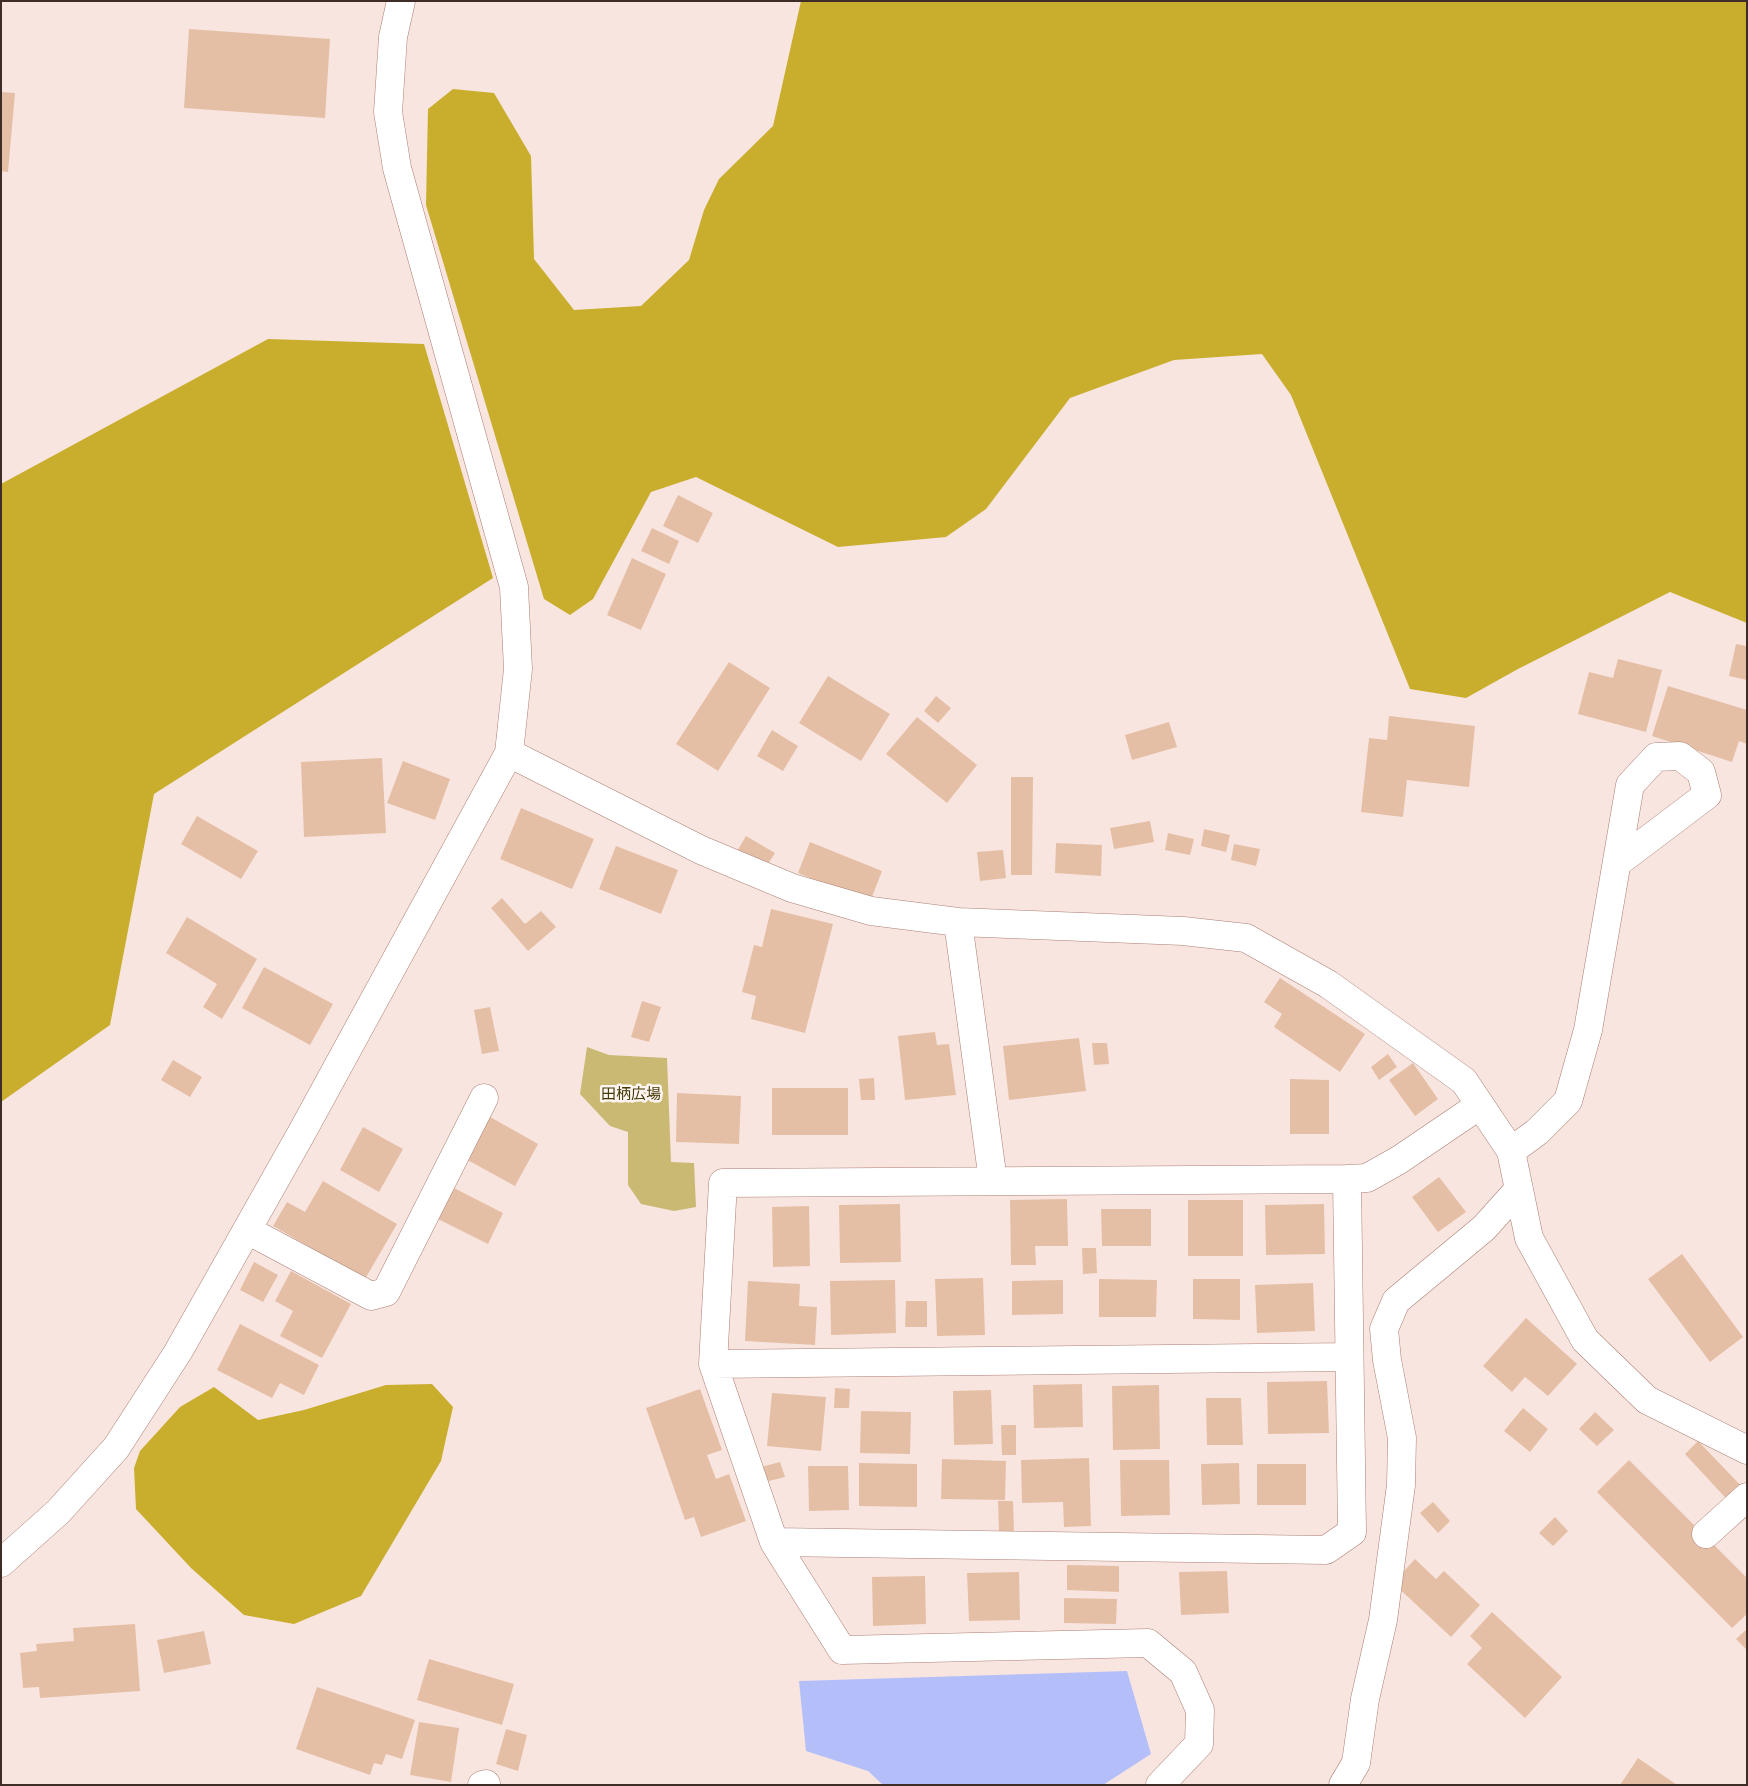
<!DOCTYPE html>
<html>
<head>
<meta charset="utf-8">
<style>
  body { margin:0 }
  #map { position:relative; width:1748px; height:1786px; overflow:hidden; background:#f9e5e0; font-family:"Exo 2",sans-serif }
  canvas { display:block }
  .frame { position:absolute; inset:0; border:2px solid #3e2c27; pointer-events:none }
</style>
</head>
<body>
<div id="map">
<canvas width="1748" height="1786"></canvas>
<div class="frame"></div>
</div>
<script>
const g = document.querySelector('canvas').getContext('2d');
g.lineJoin = 'round';
function paint(path, color) {
  g.fillStyle = color;
  g.fill(path, 'evenodd');
}
function stroke(path, color, width, dash) {
  g.strokeStyle = color;
  g.lineWidth = width;
  g.lineCap = dash ? 'butt' : 'round';
  g.setLineDash(dash || []);
  g.stroke(path);
}
function label(font, color, halo, rows, align = 'center') {
  g.font = font + ' "Exo 2","Noto Sans JP",sans-serif';
  g.lineWidth = 5;
  g.setLineDash([]);
  g.textBaseline = 'middle';
  g.strokeStyle = halo;
  g.fillStyle = color;
  for (const [text, x, y, turn = 0] of rows) {
    g.save();
    g.translate(x, y);
    g.rotate((+turn || 0) * Math.PI / 180);
    g.textAlign = isNaN(turn) ? turn : align;
    if (halo) g.strokeText(text, 0, 0);
    g.fillText(text, 0, 0);
    g.restore();
  }
}
paint(new Path2D(`
  M587,1047L609,1055L667,1058L671,1162L694,1163L696,1207L674,1211L641,1204L628,1185V1132L610,1126L580,1094Z`), '#cab972');
paint(new Path2D(`
  M801,1H1747V623L1670,592L1518,669L1466,698L1410,689L1291,395L1262,354L1174,360L1070,398L986,509L946,537L838,547L696,477L651,492L593,599L570,615L544,599L426,205L428,109L453,89L494,93L531,156L534,259L574,310L641,306L689,260L704,210L719,179L773,126Z
  M268,339L424,344L493,578L154,794L110,1025L1,1102V484Z
  M432,1384L453,1407L441,1461L361,1596L294,1624L244,1615L191,1568L136,1509L134,1468L140,1451L180,1407L214,1387L258,1420L304,1410L386,1385Z`), '#c9ad2d');
paint(new Path2D(`
  M1127,1671L1151,1754L1103,1785H883L868,1771L806,1751L799,1681Z`), '#b4bffa');
paint(new Path2D(`
  M189,29L330,39L325,118L184,108Z
  M1,92L15,93L8,172L1,171Z
  M678,495L713,513L698,543L663,526Z
  M652,528L679,541L669,564L641,551Z
  M632,558L666,574L641,630L607,615Z
  M1736,644L1747,646V680L1729,676Z
  M1618,659L1662,670L1646,732L1578,714L1589,672L1613,678Z
  M729,662L770,688L718,771L676,744Z
  M828,676L890,714L861,761L799,723Z
  M1668,686L1747,710V744L1739,741L1732,762L1652,736Z
  M936,696L951,708L938,723L924,711Z
  M1389,716L1475,726L1469,787L1407,780L1403,817L1361,812L1369,738L1387,740Z
  M917,717L977,765L947,803L886,754Z
  M1169,722L1177,747L1132,760L1125,735Z
  M772,730L798,746L783,771L757,756Z
  M382,758L386,833L304,837L301,762Z
  M403,761L450,779L435,820L387,803Z
  M1011,777H1033L1032,875H1011Z
  M521,808L594,839L572,889L500,859Z
  M197,816L258,851L241,879L181,844Z
  M1150,821L1154,842L1114,849L1110,828Z
  M1204,829L1230,835L1226,852L1201,846Z
  M1168,833L1194,839L1190,855L1165,850Z
  M746,836L775,853L764,870L736,853Z
  M810,842L882,871L870,902L798,873Z
  M1056,843L1102,845L1101,876L1055,873Z
  M1234,844L1260,849L1256,866L1231,860Z
  M616,846L678,870L661,914L599,889Z
  M1003,850L1006,878L980,881L977,852Z
  M502,898L525,924L541,911L556,927L528,951L491,908Z
  M771,909L833,924L805,1033L751,1019L756,996L742,992L754,945L762,947Z
  M187,917L257,959L222,1019L203,1007L217,984L166,953Z
  M264,967L333,1004L310,1045L242,1008Z
  M1280,978L1365,1034L1340,1072L1274,1027L1282,1014L1264,1002Z
  M642,1001L661,1007L649,1042L631,1037Z
  M490,1007L499,1051L482,1054L474,1010Z
  M935,1032L937,1045L949,1044L956,1095L905,1100L898,1036Z
  M1079,1038L1086,1091L1009,1100L1003,1046Z
  M1092,1043H1107L1109,1064L1094,1065Z
  M1388,1054L1397,1067L1379,1080L1371,1067Z
  M173,1060L202,1077L190,1097L161,1080Z
  M1413,1063L1438,1099L1415,1116L1389,1080Z
  M874,1078L875,1100H861L859,1079Z
  M1290,1079L1329,1080V1134H1290Z
  M772,1088H848V1135H772Z
  M677,1093L741,1096L739,1144L676,1142Z
  M485,1114L538,1144L515,1186L462,1157Z
  M363,1127L403,1149L379,1192L340,1170Z
  M1439,1177L1466,1212L1438,1232L1412,1197Z
  M323,1181L397,1224L365,1279L273,1226L287,1202L305,1212Z
  M454,1188L503,1213L488,1244L438,1219Z
  M1067,1199L1068,1246H1035L1036,1265H1011L1010,1200Z
  M1188,1200H1243V1256H1188Z
  M900,1204L901,1262L840,1263L839,1205Z
  M1324,1204L1325,1254L1266,1255L1265,1205Z
  M809,1206L810,1266L773,1267L772,1207Z
  M1101,1209H1151V1246H1102Z
  M1082,1248H1096L1097,1273L1083,1274Z
  M1682,1254L1743,1337L1710,1362L1648,1279Z
  M254,1262L278,1275L263,1302L240,1290Z
  M291,1271L351,1304L322,1358L280,1336L293,1311L275,1301Z
  M983,1278L985,1335L937,1336L935,1279Z
  M1099,1279L1157,1280L1156,1317H1099Z
  M1193,1279H1240V1320L1193,1319Z
  M895,1280L896,1333L831,1335L830,1281Z
  M1063,1280V1314L1012,1315V1281Z
  M748,1281L800,1284L799,1306L817,1307L815,1345L745,1341Z
  M1313,1283L1315,1331L1257,1333L1255,1285Z
  M906,1301H927V1327H905Z
  M1526,1318L1577,1364L1548,1396L1525,1377L1512,1392L1483,1366Z
  M240,1324L319,1365L304,1395L280,1383L272,1398L217,1370Z
  M1327,1381L1329,1433L1268,1434L1267,1382Z
  M1082,1384L1083,1427L1034,1428L1033,1385Z
  M1159,1385L1160,1449L1113,1450L1112,1386Z
  M835,1388L850,1389L849,1408H834Z
  M700,1389L722,1450L707,1455L716,1479L729,1474L746,1521L701,1537L694,1517L685,1520L646,1408Z
  M991,1390L993,1444L954,1445L953,1391Z
  M772,1393L826,1397L821,1451L767,1446Z
  M1206,1398H1241L1243,1445H1207Z
  M1523,1408L1548,1429L1530,1452L1504,1431Z
  M861,1411L911,1412L910,1454L860,1453Z
  M1595,1412L1614,1430L1597,1446L1579,1429Z
  M1001,1425H1016V1455H1002Z
  M1698,1441L1747,1492L1734,1507L1685,1454Z
  M1089,1458L1091,1526L1064,1527L1063,1502L1022,1503L1021,1460Z
  M942,1459L1006,1461L1005,1500L941,1499Z
  M1120,1460H1169L1170,1515L1121,1516Z
  M1629,1460L1747,1578V1614L1732,1628L1597,1492Z
  M780,1462L785,1477L765,1482L761,1467Z
  M859,1463L917,1464V1507L859,1506Z
  M1239,1463L1240,1504L1202,1505L1201,1464Z
  M1257,1464H1306V1505H1257Z
  M808,1466H848L849,1510L809,1511Z
  M998,1501H1013L1014,1532H999Z
  M1433,1502L1450,1521L1438,1533L1420,1513Z
  M1555,1517L1568,1531L1553,1546L1539,1533Z
  M1415,1559L1436,1579L1444,1571L1480,1605L1451,1637L1393,1583Z
  M1067,1565L1119,1566V1592L1067,1590Z
  M1227,1571L1229,1613L1181,1615L1179,1572Z
  M1019,1572L1020,1620L969,1621L967,1573Z
  M925,1576L926,1624L873,1626L872,1577Z
  M1064,1598L1117,1599L1116,1624L1064,1623Z
  M1492,1612L1562,1677L1525,1718L1467,1664L1482,1648L1470,1636Z
  M135,1624L140,1691L40,1698L39,1687L23,1688L20,1653L37,1651L36,1644L74,1641L73,1628Z
  M1747,1629V1650L1736,1639Z
  M204,1631L211,1664L164,1673L157,1640Z
  M429,1659L514,1684L502,1725L417,1700Z
  M317,1687L415,1720L402,1759L386,1754L382,1765L374,1763L370,1775L296,1749Z
  M419,1722L459,1728L451,1782L410,1775Z
  M506,1729L527,1735L518,1771L496,1764Z
  M1638,1758L1677,1785H1620Z`), '#e5bfa5');
const minor = new Path2D(`
  M509,753L701,850L792,888L871,911L958,922L1183,931L1246,938L1328,984L1464,1081L1511,1151L1529,1238L1585,1340L1647,1400L1747,1450
  M958,922L993,1181
  M1511,1151L1537,1132L1568,1101L1588,1030L1630,785L1656,757L1680,756L1701,772L1707,795L1617,863
  M1347,1179L1352,1532L1326,1550L774,1542L713,1364L723,1183Z
  M1347,1179L1367,1178L1399,1160L1480,1105
  M247,1230L371,1296L386,1292L484,1098
  M713,1364L1349,1357
  M1706,1534L1747,1497
  M774,1542L842,1650L1148,1643L1183,1672L1200,1710L1199,1744L1160,1785
  M1,1563L58,1512L116,1448L178,1352L301,1134L509,753L518,669L514,587L397,168L388,112L393,37L401,1
  M482,1785L486,1784
  M1343,1785L1356,1763L1365,1699L1383,1620L1401,1485L1402,1438L1387,1360L1384,1329L1396,1301L1484,1228L1519,1189`);
stroke(minor, '#aa7f73', 29);
stroke(minor, '#fff', 28);
label('15px', '#443903', '#fff5f2', [
  ["田柄広場",631,1094]
]);
</script>
</body>
</html>
